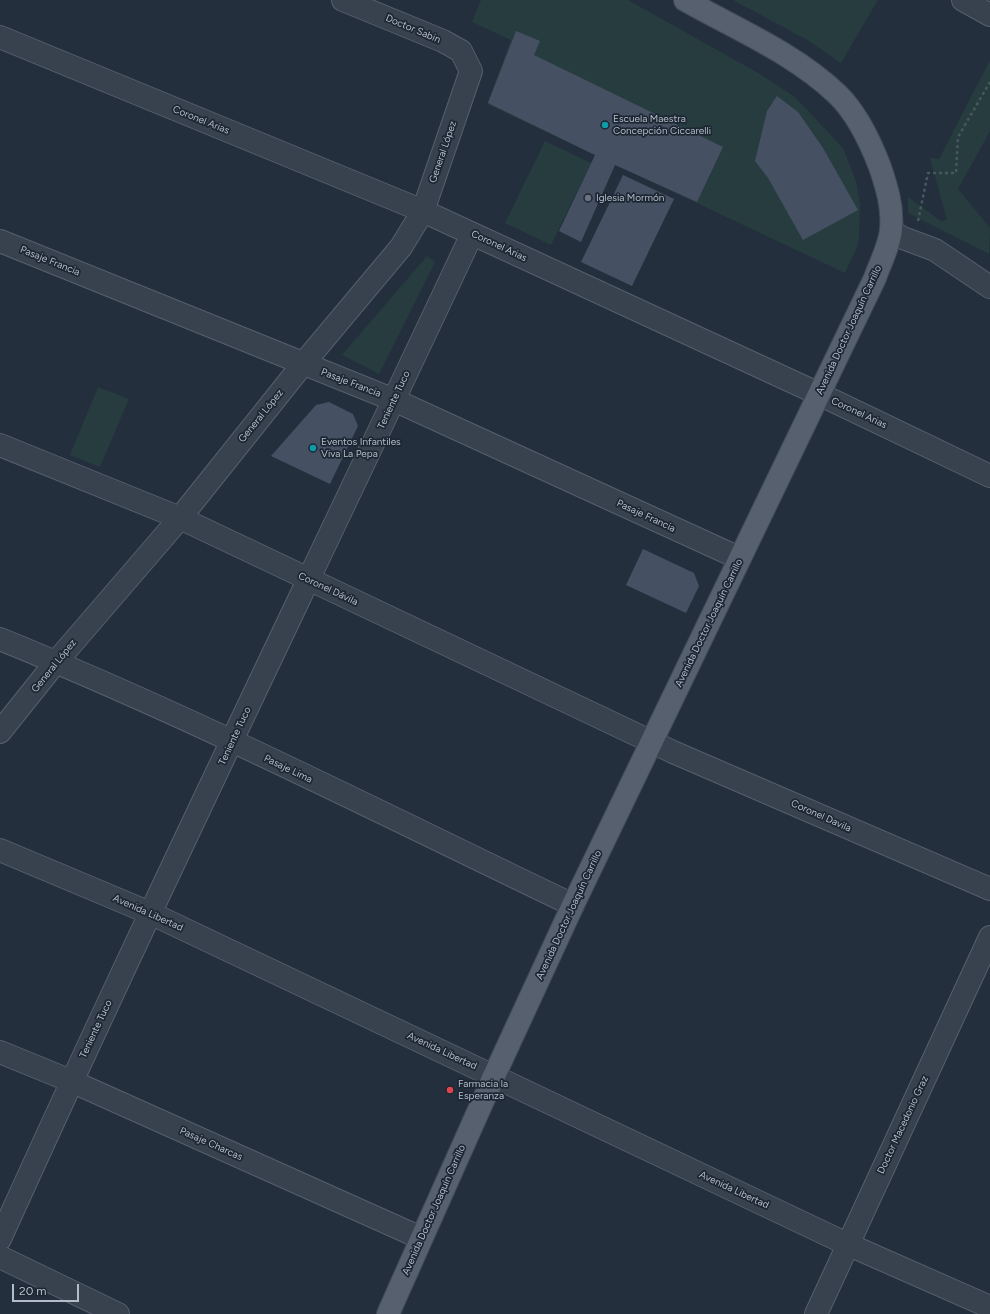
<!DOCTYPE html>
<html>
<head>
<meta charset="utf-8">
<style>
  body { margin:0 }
  #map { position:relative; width:990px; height:1314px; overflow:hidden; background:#242f3e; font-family:Figtree,sans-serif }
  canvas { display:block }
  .scale { position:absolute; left:12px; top:1284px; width:67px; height:18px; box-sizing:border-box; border:2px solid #b4bcc9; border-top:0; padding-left:5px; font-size:12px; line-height:14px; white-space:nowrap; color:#b4bcc9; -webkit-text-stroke:3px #1d2633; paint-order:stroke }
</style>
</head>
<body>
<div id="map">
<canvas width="990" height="1314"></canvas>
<div class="scale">20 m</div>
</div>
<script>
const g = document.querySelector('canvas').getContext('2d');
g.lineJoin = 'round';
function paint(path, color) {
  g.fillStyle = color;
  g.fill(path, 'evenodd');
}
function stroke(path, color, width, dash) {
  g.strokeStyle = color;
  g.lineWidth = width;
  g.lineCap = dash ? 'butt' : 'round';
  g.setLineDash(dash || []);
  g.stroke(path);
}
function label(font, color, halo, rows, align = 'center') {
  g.font = font + ' Figtree,sans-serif';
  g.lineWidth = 3.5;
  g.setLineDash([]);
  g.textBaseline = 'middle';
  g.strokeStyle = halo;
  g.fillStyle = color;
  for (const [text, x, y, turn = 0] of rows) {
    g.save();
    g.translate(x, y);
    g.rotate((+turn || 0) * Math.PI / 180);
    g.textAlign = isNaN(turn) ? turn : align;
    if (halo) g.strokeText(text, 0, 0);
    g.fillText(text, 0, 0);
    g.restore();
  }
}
paint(new Path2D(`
  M481,0H628L760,74L795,97L843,148L856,181L860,203L859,237L857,247L845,273L487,104L511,40L472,22Z
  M733,0H878L841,63L809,41Z
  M990,60V131L958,189L990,228L989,254L908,213V197L941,221L947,220L930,158L939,159Z
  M545,141L591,163L551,245L505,223Z
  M427,256L435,262L379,374L342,355Z
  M98,387L129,399L100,467L70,455Z`), '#263c3f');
paint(new Path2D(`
  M516,31L540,41L534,55L723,147L697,202L615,165L581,242L559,231L595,155L488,103Z
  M777,96L798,112L823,148L858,210L803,240L768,178L755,161L767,111Z
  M623,175L674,199L632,286L581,262Z
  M329,402L353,414L358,426L330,484L271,456L316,405Z
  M643,549L694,573L699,586L686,613L626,585Z`), '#455162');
const street = new Path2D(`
  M963,0L990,15
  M0,37L423,211L819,394L990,476
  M891,231L903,238L935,250L990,287
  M0,241L394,400L739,558
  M0,445L180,518L673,752L990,889
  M0,639C195,718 383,814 573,905
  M0,732L56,662L180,518L303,364L401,247L423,211L471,71L461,51L443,41L343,0
  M0,850L150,913L847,1244L990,1307
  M0,1052L71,1081L421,1238
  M0,1239C152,902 315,569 472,234
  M0,1257L118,1314
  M816,1314L990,937`);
const primary = new Path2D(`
  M388,1314L494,1076L573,905L875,278C880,263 890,245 891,229C893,207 887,188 880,167C870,141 857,113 837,94C794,53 736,29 685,0`);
stroke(street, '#565f6c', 24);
stroke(primary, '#414a57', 24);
stroke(new Path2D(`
  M918,221L928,173H956L958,137L990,82`), '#44595c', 2.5, [3, 3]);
stroke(street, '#38414e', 22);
stroke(primary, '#56606e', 22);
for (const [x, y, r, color] of [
  [605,125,4,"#0f9aa8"],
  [588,198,4,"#6b7280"],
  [313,448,4,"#0f9aa8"],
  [450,1090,4,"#e0444e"]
]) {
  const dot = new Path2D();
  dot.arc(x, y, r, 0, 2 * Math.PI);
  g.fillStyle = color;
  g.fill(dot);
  stroke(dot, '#1d2633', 1.5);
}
label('10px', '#b4bcc9', '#1d2633', [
  ["Doctor Sabin",413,29,23],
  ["Coronel Arias",201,120,22],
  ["General López",443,152,-71],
  ["Coronel Arias",499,246,25],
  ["Pasaje Francia",50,261,22],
  ["Avenida Doctor Joaquín Carrillo",849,330,-65],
  ["Pasaje Francia",351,383,21],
  ["Teniente Tuco",394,400,-65],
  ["Coronel Arias",859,413,25],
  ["General López",261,416,-51],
  ["Pasaje Francia",646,516,25],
  ["Coronel Dávila",328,589,25],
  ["Avenida Doctor Joaquín Carrillo",709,623,-64],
  ["General López",54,666,-51],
  ["Teniente Tuco",235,736,-65],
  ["Pasaje Lima",288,769,26],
  ["Coronel Davila",821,816,24],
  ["Avenida Libertad",148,913,24],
  ["Avenida Doctor Joaquín Carrillo",569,915,-65],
  ["Teniente Tuco",96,1029,-65],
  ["Avenida Libertad",442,1051,25],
  ["Doctor Macedonio Graz",903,1125,-65],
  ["Pasaje Charcas",211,1144,24],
  ["Avenida Libertad",734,1190,25],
  ["Avenida Doctor Joaquín Carrillo",434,1210,-66]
]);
label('10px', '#b4bcc9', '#1d2633', [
  ["Escuela Maestra",613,119],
  ["Concepción Ciccarelli",613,131],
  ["Iglesia Mormón",596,198],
  ["Eventos Infantiles",321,442],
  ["Viva La Pepa",321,454],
  ["Farmacia la",458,1084],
  ["Esperanza",458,1096]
], 'left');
</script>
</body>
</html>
